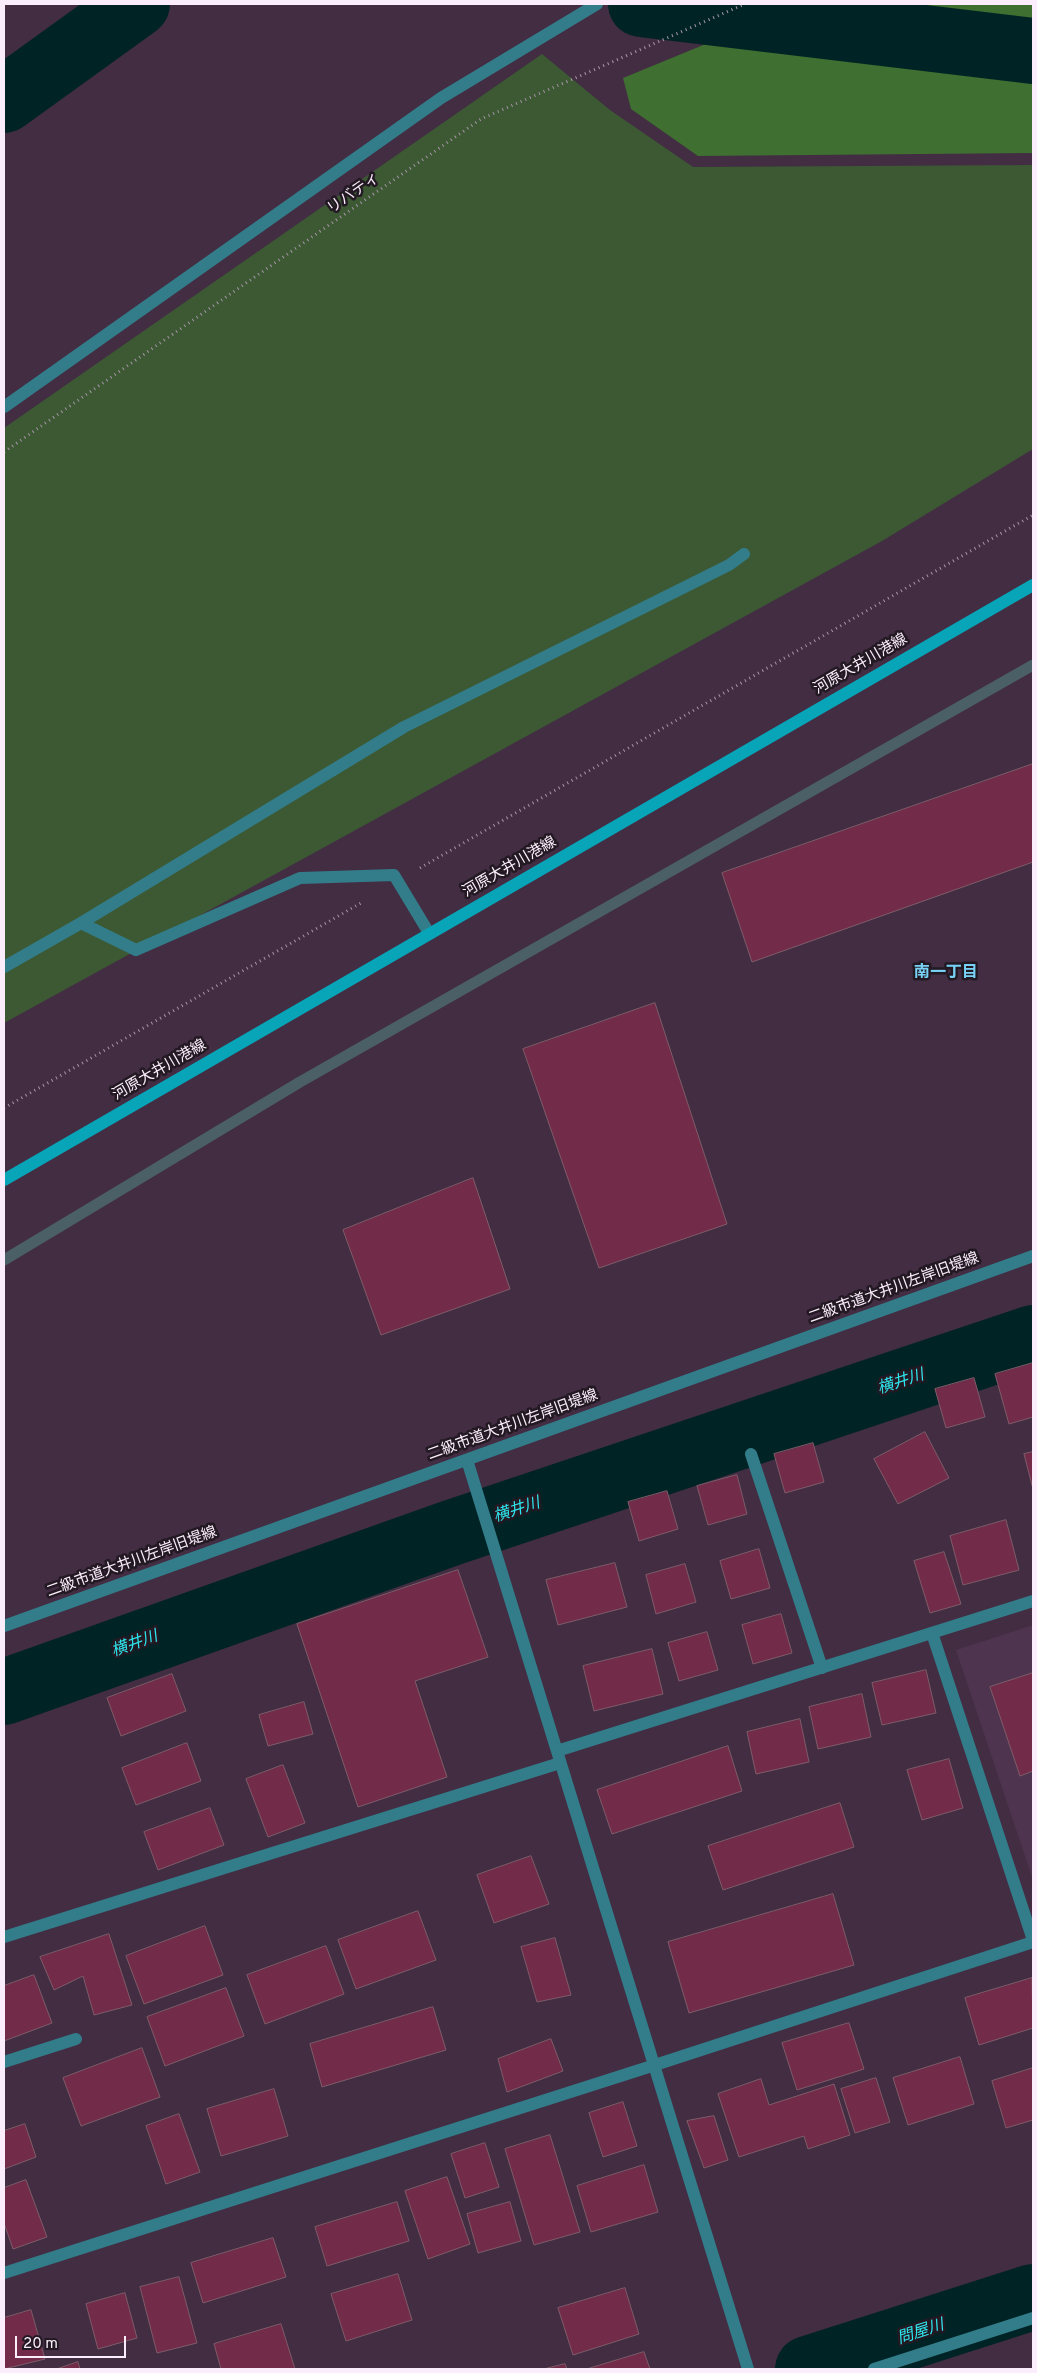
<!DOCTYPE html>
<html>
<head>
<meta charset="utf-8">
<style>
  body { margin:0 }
  #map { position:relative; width:1037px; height:2373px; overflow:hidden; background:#422d43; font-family:Overpass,sans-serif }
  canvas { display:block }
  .frame { position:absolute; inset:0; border:5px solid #fbedfb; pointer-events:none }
  .scale { position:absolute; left:15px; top:2336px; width:111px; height:22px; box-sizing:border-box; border:2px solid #fbedfb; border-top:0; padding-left:6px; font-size:15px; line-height:18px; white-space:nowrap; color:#fbedfb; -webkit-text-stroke:4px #231923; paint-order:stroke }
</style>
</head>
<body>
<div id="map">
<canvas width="1037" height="2373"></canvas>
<div class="frame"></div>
<div class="scale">20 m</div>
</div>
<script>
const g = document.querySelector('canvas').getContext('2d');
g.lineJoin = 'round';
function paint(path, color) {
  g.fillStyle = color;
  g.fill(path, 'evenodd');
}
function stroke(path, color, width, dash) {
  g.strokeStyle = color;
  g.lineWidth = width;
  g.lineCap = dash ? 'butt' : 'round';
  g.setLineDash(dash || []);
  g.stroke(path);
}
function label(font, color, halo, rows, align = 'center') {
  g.font = font + ' Overpass,"Noto Sans JP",sans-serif';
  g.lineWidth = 5;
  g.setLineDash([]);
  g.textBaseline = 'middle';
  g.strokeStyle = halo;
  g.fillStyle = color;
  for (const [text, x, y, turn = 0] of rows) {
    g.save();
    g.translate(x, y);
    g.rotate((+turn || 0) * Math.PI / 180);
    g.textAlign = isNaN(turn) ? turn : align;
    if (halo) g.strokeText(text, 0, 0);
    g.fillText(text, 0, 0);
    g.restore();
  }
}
paint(new Path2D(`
  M1033,1625V1880L956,1650Z`), '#4f344f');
paint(new Path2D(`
  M542,54L610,110L693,167L1033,165V449L882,541L4,1023V428Z`), '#3c5934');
paint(new Path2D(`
  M803,4H1033V153L698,156L631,109L623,78Z`), '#3f6f31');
stroke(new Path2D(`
  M4,1260L300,1082L1033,665`), '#4b6066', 11);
stroke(new Path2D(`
  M641,4L1033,51
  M4,100L137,4
  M4,1692L451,1533L1033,1338
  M808,2369L1033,2297`), '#002426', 66);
const building = new Path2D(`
  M1033,764V862L752,962L722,873Z
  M655,1003L727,1224L599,1268L523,1049Z
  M473,1178L510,1289L381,1335L343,1230Z
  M1033,1363V1417L1009,1424L995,1374Z
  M974,1378L985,1417L946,1428L935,1389Z
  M925,1432L949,1478L898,1504L874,1459Z
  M813,1443L824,1482L785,1493L774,1454Z
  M1033,1452V1489L1024,1454Z
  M737,1475L747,1514L708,1525L697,1486Z
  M667,1491L678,1529L639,1541L628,1502Z
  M1006,1520L1019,1570L963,1585L950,1536Z
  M759,1549L770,1588L731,1599L720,1561Z
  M944,1552L961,1604L930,1613L914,1561Z
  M615,1563L627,1607L558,1625L546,1580Z
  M685,1564L696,1602L656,1614L646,1575Z
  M458,1570L488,1657L415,1681L447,1777L358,1807L297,1624Z
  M781,1614L792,1653L753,1664L742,1625Z
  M707,1632L718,1670L679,1681L668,1643Z
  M652,1649L663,1694L594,1711L583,1666Z
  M926,1670L936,1713L882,1725L872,1683Z
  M1033,1673V1771L1020,1776L990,1687Z
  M172,1674L186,1711L121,1736L107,1698Z
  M862,1694L871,1737L818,1749L809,1707Z
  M304,1702L313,1734L268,1746L259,1715Z
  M800,1719L809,1762L756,1774L747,1732Z
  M187,1743L201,1781L136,1805L122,1768Z
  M728,1746L742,1791L612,1834L597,1790Z
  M949,1759L963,1808L922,1820L907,1770Z
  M283,1765L305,1823L268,1837L246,1779Z
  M840,1803L854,1847L723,1890L708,1846Z
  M210,1808L224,1845L158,1870L144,1832Z
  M531,1856L549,1904L494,1923L477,1875Z
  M833,1894L854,1965L689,2013L668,1942Z
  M418,1911L436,1960L356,1989L338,1940Z
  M205,1926L223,1975L144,2004L126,1956Z
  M109,1934L132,2005L94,2015L83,1976L54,1990L40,1957Z
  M555,1938L571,1995L537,2002L521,1947Z
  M326,1946L344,1994L265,2024L247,1975Z
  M34,1975L52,2023L4,2041V1986Z
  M1032,1978L1033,2028L979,2045L965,1998Z
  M226,1988L244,2036L165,2066L147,2017Z
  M433,2007L446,2050L322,2087L310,2044Z
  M849,2023L864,2069L797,2090L782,2043Z
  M551,2039L563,2071L507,2092L498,2059Z
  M142,2048L160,2097L81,2126L63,2078Z
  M960,2057L974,2104L908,2125L893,2078Z
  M1033,2068V2120L1006,2128L992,2081Z
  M876,2078L890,2122L855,2133L841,2089Z
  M761,2079L769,2105L834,2084L850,2135L808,2149L804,2136L739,2157L718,2094Z
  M274,2089L288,2136L221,2156L207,2109Z
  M623,2102L637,2146L603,2157L589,2113Z
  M179,2114L200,2172L166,2184L146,2126Z
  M714,2116L728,2160L704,2168L687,2121Z
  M25,2124L36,2157L4,2169V2131Z
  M550,2135L580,2232L534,2245L505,2149Z
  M485,2143L499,2187L465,2198L451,2154Z
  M644,2165L658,2212L591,2232L577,2186Z
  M447,2177L470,2244L428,2259L405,2191Z
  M26,2180L47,2237L13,2249L4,2223V2188Z
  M397,2202L409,2241L327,2266L315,2227Z
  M510,2202L521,2241L478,2253L467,2214Z
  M273,2238L286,2277L203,2303L191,2263Z
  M398,2274L412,2320L346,2341L331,2294Z
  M179,2277L197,2343L157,2353L140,2287Z
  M625,2288L639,2334L573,2355L558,2308Z
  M125,2293L137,2338L98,2349L86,2304Z
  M31,2310L45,2359L4,2369V2318Z
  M281,2324L295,2369H221L214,2344Z
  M644,2352L650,2369H587Z
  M78,2362L80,2369H57Z
  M565,2364L567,2369H544Z`);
paint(building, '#732b4a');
stroke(building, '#7e5c68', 1);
stroke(new Path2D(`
  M4,452L481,119L745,4
  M420,868L1033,515
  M4,1108L361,903`), '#a695a7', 3, [1, 4]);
stroke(new Path2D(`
  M4,407L441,98L597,4
  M751,1454L822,1668
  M932,1633L1033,1940
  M4,2062L76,2039
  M655,2065L1033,1942`), '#337d8a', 12);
stroke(new Path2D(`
  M81,923L404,727L729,565L744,554
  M4,967L81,923L136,950L300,878L394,875L429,933
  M467,1460L748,2369
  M557,1751L1033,1601
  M4,1937L560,1763
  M4,2273L655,2065
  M874,2369L1033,2318`), '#337d8a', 12);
stroke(new Path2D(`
  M4,1626L1033,1256`), '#337d8a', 12);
stroke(new Path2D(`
  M4,1180L1033,585`), '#08a5b9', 12);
label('15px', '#fbedfb', '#231923', [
  ["リバティ",354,194,-35],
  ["河原大井川港線",861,665,-30],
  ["河原大井川港線",510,868,-30],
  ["河原大井川港線",160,1071,-30],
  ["二級市道大井川左岸旧堤線",894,1289,-20],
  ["二級市道大井川左岸旧堤線",513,1426,-20],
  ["二級市道大井川左岸旧堤線",132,1563,-20]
]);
label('bold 16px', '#78d2f6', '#231923', [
  ["南一丁目",946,974]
]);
label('italic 16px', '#2de7ee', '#231923', [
  ["横井川",901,1383,-18],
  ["横井川",517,1511,-18],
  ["横井川",135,1645,-20],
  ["問屋川",921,2333,-18]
]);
</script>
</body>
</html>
